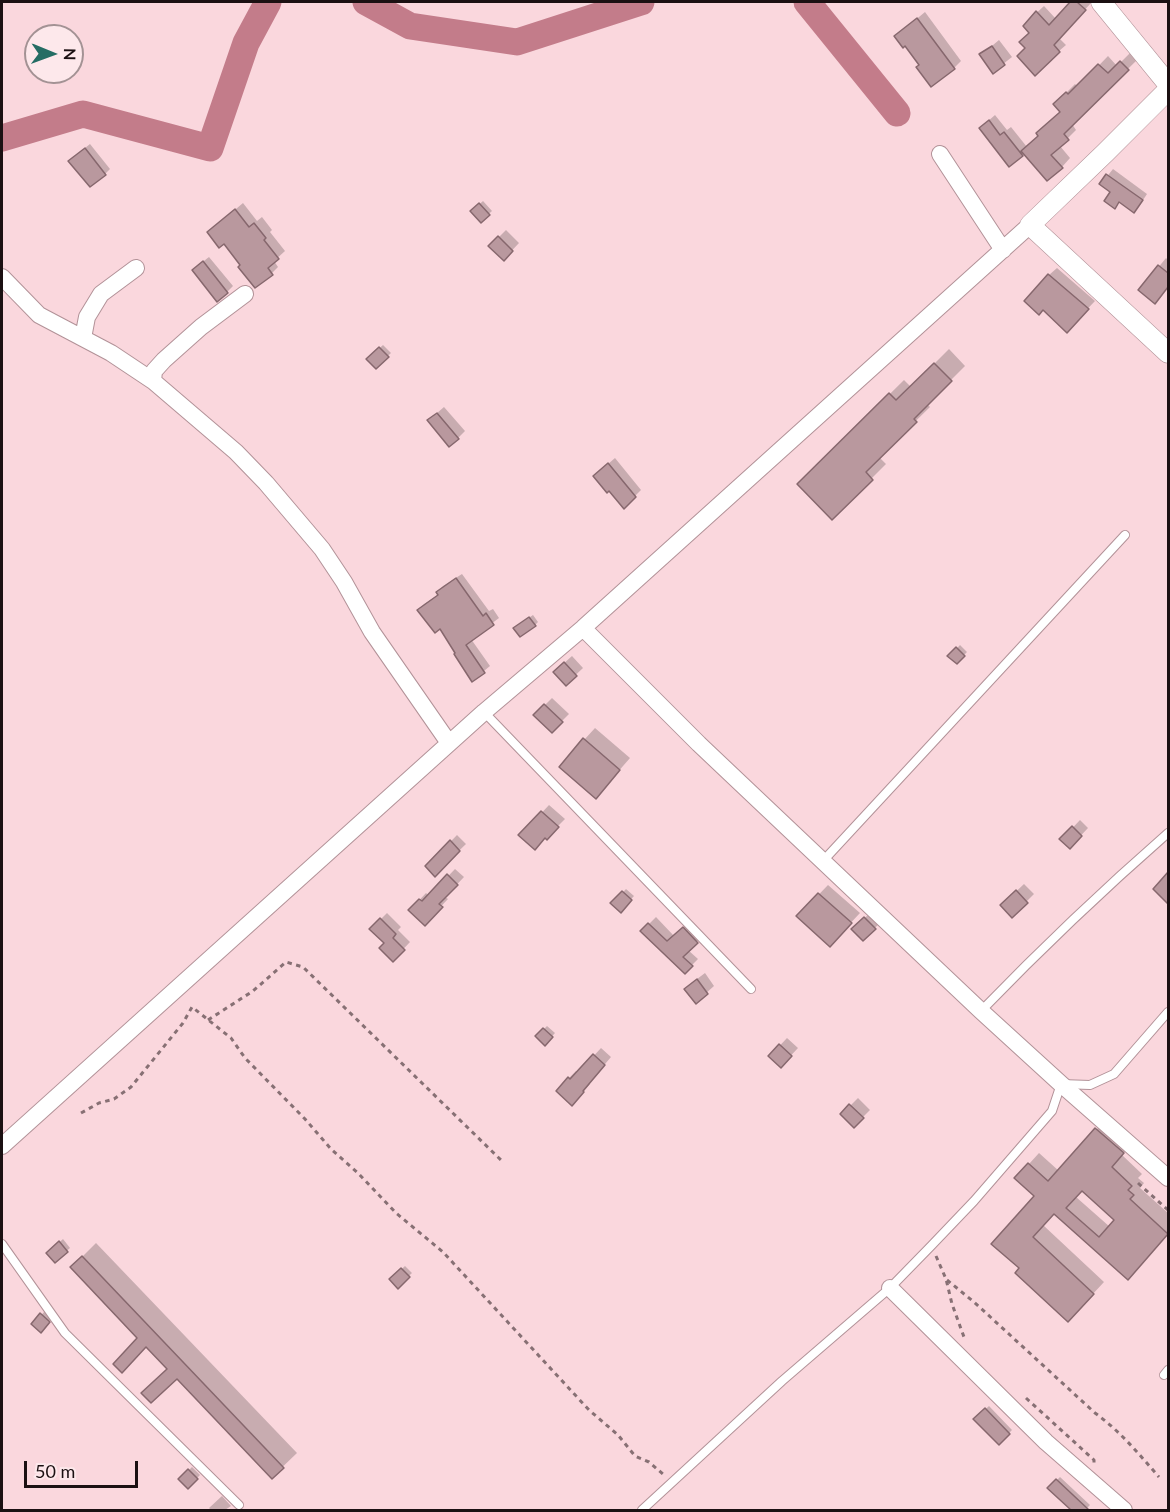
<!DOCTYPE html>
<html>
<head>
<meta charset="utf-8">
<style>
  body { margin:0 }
  #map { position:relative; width:1170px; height:1512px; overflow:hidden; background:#fad7dd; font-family:Lato,sans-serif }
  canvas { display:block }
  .frame { position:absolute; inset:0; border:3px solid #1b1012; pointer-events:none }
  .north { position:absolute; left:24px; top:24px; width:60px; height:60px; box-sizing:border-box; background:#fde8eb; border:2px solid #a39294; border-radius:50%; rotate:91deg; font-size:16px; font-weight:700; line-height:24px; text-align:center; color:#1b1012 }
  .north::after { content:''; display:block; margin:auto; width:21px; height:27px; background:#256d64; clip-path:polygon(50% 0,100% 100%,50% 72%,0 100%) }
  .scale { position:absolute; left:24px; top:1461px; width:114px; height:27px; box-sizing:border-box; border:3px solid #1b1012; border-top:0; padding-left:8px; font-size:18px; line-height:21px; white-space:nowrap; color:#1b1012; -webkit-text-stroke:4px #fde8eb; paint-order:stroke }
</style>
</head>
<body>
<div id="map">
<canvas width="1170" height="1512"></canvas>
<div class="frame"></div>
<div class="north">N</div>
<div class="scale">50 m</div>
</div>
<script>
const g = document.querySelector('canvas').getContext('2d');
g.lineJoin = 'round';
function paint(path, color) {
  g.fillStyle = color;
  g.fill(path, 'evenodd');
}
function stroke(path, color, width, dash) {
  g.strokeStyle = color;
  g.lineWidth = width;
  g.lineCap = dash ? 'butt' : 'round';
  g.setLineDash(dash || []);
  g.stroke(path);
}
paint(new Path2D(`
  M1072,2L1091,3L1059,38L1066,45L1059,51L1027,48L1031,33L1030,19L1044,6L1056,19Z
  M925,12L961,61L954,68L906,44L896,36Z
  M999,40L1012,57L993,72L981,55Z
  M1130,53L1137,60L1072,124L1076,130L1060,146L1070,158L1062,167L1024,153L1010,165L987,122L995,115L1007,130L1011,127L1027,147L1040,135L1062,111L1055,104L1075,84L1078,87L1108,56L1117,66Z
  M90,144L110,169L105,174L75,156Z
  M1113,169L1147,194L1139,206L1120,201L1114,207L1112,192L1101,184Z
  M483,201L492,211L481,221L472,211Z
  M243,203L257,221L262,217L272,230L270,232L285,251L274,261L278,267L272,273L242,265L224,242L209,232Z
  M506,230L519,243L504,259L490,246Z
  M209,257L233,286L227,292L200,264Z
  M1166,258L1168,260V287L1155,302L1140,290Z
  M1057,268L1095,301L1074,323L1049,275Z
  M383,345L391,353L376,367L368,359Z
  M949,349L965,366L927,404L930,407L879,457L886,464L832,518L799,484L904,380L911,387Z
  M444,407L465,431L458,438L429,420Z
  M615,458L641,490L624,507L601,470Z
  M462,574L489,611L493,609L499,618L471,639L490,666L473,680L440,627L419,610L424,604L439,594L438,592L443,586Z
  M533,615L538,622L535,625H518Z
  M960,645L967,652L957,662L950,656Z
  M572,656L583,668L566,684L562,665Z
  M552,698L569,714L552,731L535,715Z
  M595,728L630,758L596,797L584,740Z
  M549,805L565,819L547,837L521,835Z
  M1080,820L1088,828L1070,847L1062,839Z
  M457,835L466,844L435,874L427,866Z
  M455,869L464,877L445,897L448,899L425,923L410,910L426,893L429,896Z
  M1024,884L1034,894L1012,916L1002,905Z
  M828,885L860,913L830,945L798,916Z
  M626,889L634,896L621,910L613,903Z
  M387,913L401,927L398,930L410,942L393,960L386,943L371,929Z
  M868,915L878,925L863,939L853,929Z
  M656,917L674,936L690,922L703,936L688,950L698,959L685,972L642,931Z
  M705,973L714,986L696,1002L693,982Z
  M547,1026L555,1033L545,1044L537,1036Z
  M787,1038L798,1048L781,1066L770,1056Z
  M601,1048L611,1057L589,1083L590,1084L579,1097L569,1078L576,1071L578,1073Z
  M858,1098L870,1110L854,1126L842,1114Z
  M1107,1118L1134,1142L1122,1155L1142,1174L1138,1178L1144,1183L1140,1188L1168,1213V1233L1128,1278L1054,1212L1043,1225L1104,1282L1079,1309L1021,1268L1036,1196L1029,1164L1039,1153L1059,1171ZM1083,1189L1116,1220L1110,1227L1076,1197Z
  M63,1239L70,1248L55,1261L48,1253Z
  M96,1243L297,1453L272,1477L72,1267Z
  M405,1266L412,1273L398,1286L391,1279Z
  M45,1311L52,1318L41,1330L33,1324Z
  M989,1406L1012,1430L999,1443L975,1419Z
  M192,1467L200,1475L188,1487L180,1479Z
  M1060,1477L1090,1505L1085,1510H1072L1049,1488Z
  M222,1496L231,1506L225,1510H211L209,1508Z`), '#0003');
stroke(new Path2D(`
  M366,2L410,26L517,42L641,2
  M807,2L897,113
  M2,138L83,114L210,148L246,43L268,2`), '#c37c8a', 27);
const building = new Path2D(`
  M1070,2H1077L1086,10L1054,45L1060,52L1035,76L1017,56L1025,48L1019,42L1029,33L1023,26L1036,11L1049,25Z
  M917,18L955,69L931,87L916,67L919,65L905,46L903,48L894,36Z
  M992,46L1005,65L993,74L979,54Z
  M1120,61L1129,70L1064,134L1069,140L1051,155L1063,168L1047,181L1021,151L1038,136L1036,133L1060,112L1053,104L1066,92L1068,94L1098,64L1108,73Z
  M989,120L1000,135L1004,132L1023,156L1009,167L979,128Z
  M85,148L106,175L90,187L68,161Z
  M1106,174L1143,200L1134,213L1119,202L1115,209L1104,201L1110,192L1099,184Z
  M479,203L490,215L481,223L470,211Z
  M235,209L249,227L254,223L266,238L264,240L279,259L268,268L273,275L255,288L238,267L240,265L224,244L219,248L207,232Z
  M498,236L513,251L504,261L488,246Z
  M203,261L228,293L217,302L192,270Z
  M1158,265L1168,273V287L1155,304L1138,290Z
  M1048,274L1089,309L1067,333L1043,310L1039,315L1024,301Z
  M379,347L389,357L376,369L366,359Z
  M934,363L952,381L914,419L917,422L866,472L873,480L832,520L797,484L889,393L896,400Z
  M437,413L459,439L449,447L427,420Z
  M608,463L636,497L624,509L609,491L607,493L593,476Z
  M456,578L483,616L486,613L494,625L466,645L485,673L472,682L454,654L455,653L440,629L435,633L417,610L438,595L436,592Z
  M529,617L536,626L520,637L513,628Z
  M956,647L965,656L957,664L947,656Z
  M564,662L577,676L566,686L553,672Z
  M544,704L563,722L552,733L533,715Z
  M583,738L620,770L596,799L559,767Z
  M541,811L559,827L547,840L545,838L535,850L518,835Z
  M1072,826L1082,836L1070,849L1059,839Z
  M450,840L460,851L435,877L425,866Z
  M1168,872V904L1153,889Z
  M447,874L458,885L439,904L443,907L425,926L408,910L419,899L422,901Z
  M1016,890L1028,903L1012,918L1000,905Z
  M622,891L632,900L621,913L610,903Z
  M818,893L852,923L830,947L796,916Z
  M864,917L876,929L863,941L851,929Z
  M380,918L396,934L393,938L405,950L393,962L379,948L384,943L369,929Z
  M648,923L667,941L683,927L698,943L683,957L693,966L685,974L640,931Z
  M697,979L708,994L696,1004L684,989Z
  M543,1028L553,1037L545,1046L535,1036Z
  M779,1044L792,1056L781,1068L768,1056Z
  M593,1054L605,1065L583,1091L584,1092L572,1106L556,1091L568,1077L570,1079Z
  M849,1104L864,1118L854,1128L840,1114Z
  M1095,1128L1124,1153L1112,1167L1132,1186L1128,1190L1134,1195L1130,1199L1168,1234L1128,1280L1054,1214L1033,1237L1094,1294L1068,1322L1015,1273L1019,1268L991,1244L1034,1196L1014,1178L1028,1163L1048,1181ZM1082,1191L1114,1220L1099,1237L1066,1208Z
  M59,1241L68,1252L55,1263L46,1253Z
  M82,1256L284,1468L272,1479L177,1379L151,1403L141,1393L167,1369L146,1347L122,1373L113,1364L137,1338L70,1267Z
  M401,1268L410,1277L398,1289L389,1279Z
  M40,1313L50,1322L41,1333L31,1324Z
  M985,1408L1010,1434L999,1445L973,1419Z
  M188,1469L198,1479L188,1489L178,1479Z
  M1056,1479L1089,1510H1071L1047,1488Z`);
paint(building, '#b9989e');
stroke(building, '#86676d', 1.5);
const service = new Path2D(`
  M484,712L751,989
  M823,861L1125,535
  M981,1011C1041,949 1104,889 1168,833
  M2,1244L65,1333L239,1505
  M1164,1375L1168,1370
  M642,1510L782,1381L890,1288L931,1246L974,1201L1052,1111L1061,1084L1090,1085L1114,1074L1168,1012`);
const minor = new Path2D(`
  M940,154L1003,250
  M2,277L39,315L111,353L153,381
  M245,294L201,327L164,360L154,371L153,381L236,452L266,483L322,549L344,582L372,632L449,743
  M83,338L87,317L101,294L136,268
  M583,628L699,744L981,1011L1061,1084L1168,1178
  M2,1146L484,712L583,628L1030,225
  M890,1288L1046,1442L1124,1510`);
const tertiary = new Path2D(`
  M1101,2L1168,84
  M1168,90L1105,153L1030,225L1168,353`);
stroke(service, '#b29298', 10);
stroke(minor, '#b29298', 18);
stroke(tertiary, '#b29298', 21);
stroke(new Path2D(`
  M208,1020L253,991L286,962L303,967L504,1163
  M81,1113L99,1103L114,1099L131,1087L183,1023L192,1007L231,1038L245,1058L305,1119L331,1149L358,1173L396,1213L443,1252L589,1410L618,1435L635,1456L649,1462L664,1475
  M1138,1183L1168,1210
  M936,1256L946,1279L952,1304L964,1337
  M947,1280L974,1302L1095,1413C1120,1431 1139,1454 1159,1477
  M1026,1398L1094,1460V1464`), '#877074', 3, [4.5, 4.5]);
stroke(service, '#fff', 8);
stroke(minor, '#fff', 16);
stroke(tertiary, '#fff', 20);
</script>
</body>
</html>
